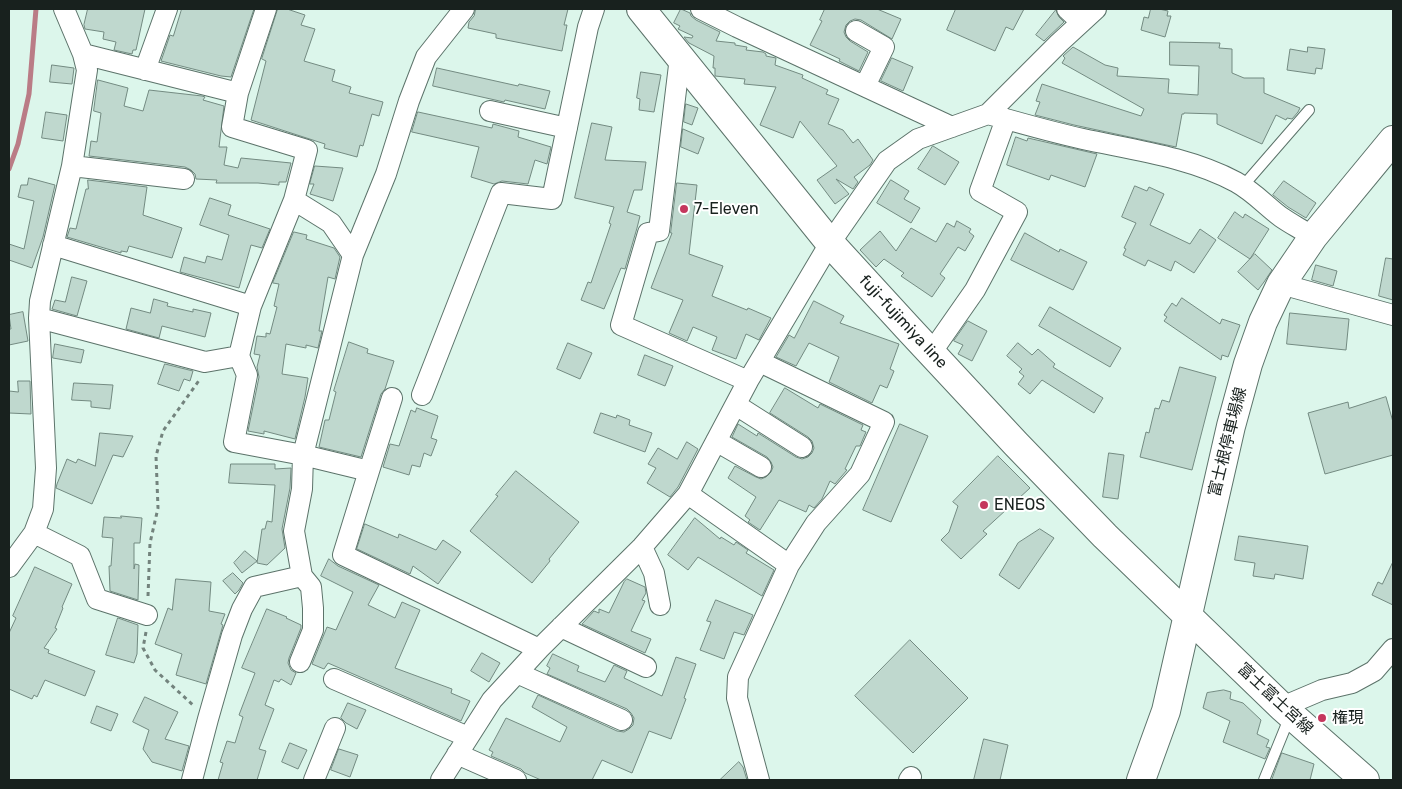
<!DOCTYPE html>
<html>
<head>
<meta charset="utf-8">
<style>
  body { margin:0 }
  #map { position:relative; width:1402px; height:789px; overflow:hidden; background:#dcf6eb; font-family:Rubik,sans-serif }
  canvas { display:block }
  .frame { position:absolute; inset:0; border:10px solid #18211e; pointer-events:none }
</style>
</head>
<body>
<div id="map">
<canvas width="1402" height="789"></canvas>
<div class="frame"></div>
</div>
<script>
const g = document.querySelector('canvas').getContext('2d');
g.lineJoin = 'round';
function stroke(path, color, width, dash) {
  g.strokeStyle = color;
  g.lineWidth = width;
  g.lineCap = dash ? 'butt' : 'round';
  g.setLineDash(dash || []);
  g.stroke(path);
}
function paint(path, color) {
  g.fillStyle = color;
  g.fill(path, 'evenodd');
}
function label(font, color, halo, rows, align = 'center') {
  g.font = font + ' Rubik,"Noto Sans JP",sans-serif';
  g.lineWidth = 4;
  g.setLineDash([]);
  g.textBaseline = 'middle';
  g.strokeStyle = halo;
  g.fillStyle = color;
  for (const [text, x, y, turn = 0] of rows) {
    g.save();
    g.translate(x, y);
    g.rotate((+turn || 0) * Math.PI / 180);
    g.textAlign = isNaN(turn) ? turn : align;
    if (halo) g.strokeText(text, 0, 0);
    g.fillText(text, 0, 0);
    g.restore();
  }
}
stroke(new Path2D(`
  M9,169L18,144L29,94L36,9`), '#ba7c86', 5);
const building = new Path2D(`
  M88,9H145L136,50H133L132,54L114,50L116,42L103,39L104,32L85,29L84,25Z
  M182,9H254L231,77L221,76L161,61L170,35L173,36Z
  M278,9H287L305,15L301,25L315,29L304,61L335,70L332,81L351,87L349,93L383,102L379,116L372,114L363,146L360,145L357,157L324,148L325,144L251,120L266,61L262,59Z
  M476,9H568L564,25H567L562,51L496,38V34L468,28L469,22L474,16Z
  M681,9L690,13L691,16L696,20L720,32L716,41L735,43V45L747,47L746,50L763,52L766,54V56L776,58L775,65L803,75L802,78L828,90L826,94L839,99L828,124L843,130L853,143L858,139L873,160L870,165L854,177L858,182L853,189L836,179L849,194L835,204L817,180L837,166L800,121L793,138L760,125L776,87L744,84L745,79L715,76V68H713L714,56L689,43L684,37L692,38L693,36L678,29L680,26L674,23Z
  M825,9H877L901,19L892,39L861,20L855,19L850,21L846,25L844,32L846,37L850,41L868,52L859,71L839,61L840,59L810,45L822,21L820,20Z
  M956,9H1024L1013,30L1006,27L995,51L947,30Z
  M1151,9H1159L1168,11L1167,16H1171L1165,37L1141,30L1144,17L1148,18Z
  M1056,10L1059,17L1064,22L1044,41L1036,35Z
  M1170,42L1220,43L1219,48L1232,49V73L1244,78H1264V93L1300,108L1298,112L1292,119L1287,118L1286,120L1276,115L1262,144L1217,124V114L1184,113V114H1182L1176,147L1074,125L1035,115L1040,102L1036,101L1042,84L1141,116L1144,109L1062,63L1065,58L1063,56L1073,47L1105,65L1118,68L1117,76L1169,79L1168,93L1198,95L1199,66L1170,65Z
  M1308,47L1325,49L1322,69L1316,68L1315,74L1287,70L1290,49L1307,52Z
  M892,58L913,67L903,91L881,81Z
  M52,65L74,68L72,84L50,82Z
  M437,68L518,86L519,84L550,91L545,109L505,100L504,102L433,86Z
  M641,72L661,75L654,112L639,110L640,99L637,98Z
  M98,80L128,88L124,106L143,111L149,90L202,96L205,97L203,100L224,106L219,147H227L224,165L238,168L241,158L291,163L286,182H279V185L258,183H216L217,180L196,179L195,174L191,170L185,167L89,156L91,141L97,142L101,113L94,111Z
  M686,104L698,108L692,125L684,122Z
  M46,112L67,115L63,141L42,138Z
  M418,112L492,128L493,124L519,131L518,137L551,147L547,164L535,160L528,184L502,181L494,184L471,177L479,147L412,132Z
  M592,123L612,127L605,160L646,162L642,190H634L627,212L640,216L637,228L625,269L621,268L604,309L581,300L588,282L591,283L611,224L609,223L614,207L575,198Z
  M683,129L704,138L698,154L681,147Z
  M1016,137L1027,141L1028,138L1097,154L1085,187L1051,175L1049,180L1007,165Z
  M933,146L959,162L945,185L918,169Z
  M315,166L343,168L333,201L310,194L314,184H310Z
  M29,178L55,185L43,237L32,268L9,260V244L24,249L34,201L18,197L21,185H27Z
  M88,180L147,187L143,215L182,228L172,258L129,246L127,252L121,251V253L67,237L70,228L76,229L86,189H88Z
  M891,180L909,191L904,199L920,208L911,223L877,203Z
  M1284,181L1316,203L1306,218L1288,207L1273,195Z
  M677,183L697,185L689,254L723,266L712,296L747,310L748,308L771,318L759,340L746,334L736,359L712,350L717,337L693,327L687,341L669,333L683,300L651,288L672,233H671Z
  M1135,186L1147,191L1149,187L1164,194L1150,225L1190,244L1200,229L1216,240L1194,273L1175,261L1171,271L1148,260L1145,266L1123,255L1126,249L1124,248L1136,223L1122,217Z
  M210,198L231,205L228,215L270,229L262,248L251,245L239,288L180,272L184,257L205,263L207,256L222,260L229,235L200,225Z
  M1235,212L1243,218L1245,214L1269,229L1250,259L1218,238Z
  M957,221L971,229L969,232L974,236L965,251L958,247L940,274L945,278L932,297L901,276L904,273L884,259L876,267L860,250L880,231L896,251L911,228L936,242L947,223L954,227Z
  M294,232L307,235L306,239L334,248L340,257L335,279L328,277L319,331H322L318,348L306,345V348L286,344L282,374L308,378L305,397L295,439L264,431V434L248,431L259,377L257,367L260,355L254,354L257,336L266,337V333L270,334L277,307L274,306L279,284L273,283Z
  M1025,233L1059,252L1060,249L1087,262L1073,290L1011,260Z
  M1255,254L1272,270L1264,282L1258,290L1238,272Z
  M1386,258L1393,259V300L1379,296Z
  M1316,265L1337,271L1333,286L1312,280Z
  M72,277L87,281L77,316L52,309L55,300L65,302Z
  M1182,298L1220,324L1222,319L1240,325L1228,357L1222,355L1221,360L1164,321L1167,317L1164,315L1172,303L1176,306Z
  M154,299L168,303L167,306L193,312V309L211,313L205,337L162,326L159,338L126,329L131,308L150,313Z
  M814,301L844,316L840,323L899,344L890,369L894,371L887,388L880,385L872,403L829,382L839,357L809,343L796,366L776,357L789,335L794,338Z
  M1050,307L1121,348L1110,367L1039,326Z
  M23,312L28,341L9,345V329H11L9,315Z
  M1290,313L1349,319L1346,350L1287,344Z
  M968,321L987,331L972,361L958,354L963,345L954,341Z
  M349,342L368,349L367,353L394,361L385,389L381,394L361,457L319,447L325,420H329L336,392L334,391Z
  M568,343L592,353L580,379L557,369Z
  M1018,343L1032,355L1038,349L1055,364L1053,367L1103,398L1094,413L1042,380L1030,394L1018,384L1024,376L1019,372L1022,369L1007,356Z
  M55,344L84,350L81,363L53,358Z
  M645,355L673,366L665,386L638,375Z
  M165,364L193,371L190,381L184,379L179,391L158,384Z
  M1180,367L1216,377L1192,470L1140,457L1146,432L1149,433L1155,408L1159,409L1162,400L1169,402Z
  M18,381H30L31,414L9,413V391L18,392Z
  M74,383L113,385L110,409L91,407V401L72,400Z
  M785,388L818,408L820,404L863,425L861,430L866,432L860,446H856L845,469L847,470L835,484L830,481L822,499L814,508L809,505L806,512L779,500L760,530L748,522L750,520L745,516L756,497L728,478L735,466L756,477L761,479L766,477L771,472L773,467L771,462L767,457L732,437L738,424L757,436L758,433L796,457L802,459L808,457L812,453L814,448L812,441L808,437L770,413Z
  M1386,397L1393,422V455L1325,474L1308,413L1348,402L1349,408Z
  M417,408L438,416L431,438L437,440L431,456L424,453L420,467L412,465L409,475L383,467L390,444L399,446L411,410L415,412Z
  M601,413L616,418L617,415L630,420L629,425L652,433L645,452L594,433Z
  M900,424L928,436L891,522L863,510Z
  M100,433L133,436L123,457L113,455L92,504L56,488L57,484L67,459L76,463L78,459L95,466Z
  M687,442L698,449L678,487L670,497L647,483L656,468L648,464L658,448L677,459Z
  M1109,453L1124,455L1118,499L1103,497Z
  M998,456L1030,488L983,531L987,534L961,559L941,540L949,532L958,506L953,502Z
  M231,464H275V469L291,468L290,488L282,529L285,548L267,565L257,563L262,529H265L267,521L272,522L275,485L229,483Z
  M516,471L579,522L549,559L550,561L532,583L470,531L498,496L496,495Z
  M121,516L142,518L140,543H134V569L135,564L139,565L138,600L110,591L109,566H111L113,538L102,537L104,517L121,518Z
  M695,518L720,539L721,537L734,545L736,542L748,550L746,553L774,570L762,596L698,557L688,570L668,555Z
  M365,524L398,538L399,534L436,550L443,540L461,552L438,584L413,566L410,574L357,549Z
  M1040,529L1054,538L1019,589L999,575L1018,543Z
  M1239,536L1308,546L1303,579L1275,574L1274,579L1253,576L1255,563L1235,560Z
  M245,551L257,561L242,573L234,563Z
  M329,559L338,566L379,585L368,605L395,618L402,602L420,610L395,668L452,689L451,693L470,701L461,721L328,663L324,669L312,664L327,627L336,630L353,592L321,576Z
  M1393,562V605L1372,595L1378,582L1382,584Z
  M35,567L72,584L62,607L63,608L55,628L57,629L44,648L49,650L48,653L95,671L85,696L45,680L37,697L34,695L32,699L9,689V633L16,618L13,616Z
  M233,573L243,583L239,590L235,594L223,581Z
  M176,579L211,582L209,611L225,614L221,624L223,625L206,684L176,675L182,654L155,644L168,608L172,610Z
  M627,579L645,587L646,593L642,600L645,601L631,631L651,639L645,653L582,624L594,611L599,613V609L609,613L624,582Z
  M716,600L753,615L744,635L734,632L724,659L700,650L711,622L707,621Z
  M267,609L287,617L286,618L301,625V628L289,658L288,663L291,670L296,673L291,685L281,679L279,682L274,680L265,705L274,709L259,749L266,751L257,780H218L223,763L220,762L227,741L235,743L243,717L239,715L255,673L242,668Z
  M118,618L138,625L137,654L134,663L106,655Z
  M910,640L968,698L913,753L855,696Z
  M482,653L500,663L489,682L471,671Z
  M553,654L579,666L577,671L605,682L614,665L627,671L624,678L662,696L676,657L696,664L684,698L686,699L671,739L649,731L632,773L602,760L592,780H541L525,773L521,769L491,756L493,752L489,750L506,718L560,742L567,727L532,707L538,695L617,731L624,732L629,729L633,725L634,718L631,713L627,709L547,674L550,668L547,666Z
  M1224,690L1231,692L1230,699L1243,703L1261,720L1257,734L1269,740L1266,747L1270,748L1265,759L1223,742L1230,721L1203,708L1207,693Z
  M145,697L178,712L165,739L189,746L182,771L152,762L143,749L149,730L133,722Z
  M348,703L366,710L357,729L346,723L341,718Z
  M97,706L118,714L111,731L91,723Z
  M984,739L1008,745L1000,780H974Z
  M290,743L307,750L298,769L282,762Z
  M339,749L358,755L350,777L331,770Z
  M1282,753L1314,764L1310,780H1272Z
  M739,762L743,767L747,780H720Z`);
paint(building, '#bfd8ce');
stroke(building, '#738a81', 1);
const lane = new Path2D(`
  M1243,186L1309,110
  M1264,780L1290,716`);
const street = new Path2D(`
  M701,9L737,27L952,127
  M1067,9L1081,22
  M856,31L884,47L865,86
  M83,54L238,93L232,127L307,150L294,200L251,306L239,356
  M680,57L659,231L648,233L621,325L748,381
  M145,70L167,9
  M238,93L266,9
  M490,111L567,128
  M988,114C1020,123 1051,132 1083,139C1134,150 1189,157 1236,182C1254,192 1265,205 1281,217C1291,224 1303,230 1313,237
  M72,166L184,179
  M294,200L331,223L353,255L303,455L302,489L294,531L302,576L311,587L313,608V630L300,662
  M53,245L251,306
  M353,255L386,174L409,101L426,57L464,9
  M1281,284L1393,315
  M39,318L205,362L239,356L247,375L234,442L303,455L369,471L343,555L539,649
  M931,353L975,290L1017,212L980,191L1006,119
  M422,395L501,193L552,199L588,27L594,9
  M736,405L802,447
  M716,441L761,467
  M369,471L392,398
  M688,494L789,565
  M34,533L80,556L97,599L147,615
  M642,547L654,573L660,605
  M9,567L34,533L43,509L46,468L39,318L40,301L72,166L87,70L83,54L64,9
  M561,627L646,667
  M517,673L622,720
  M334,679L468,737
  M1282,707L1322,690L1352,683L1374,671L1393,649
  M457,754L516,780
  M192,780L208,719L232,635L242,609L254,587L302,576
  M314,780L335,728
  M441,780L492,700L539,649L642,547L688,494L748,381L830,243L887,161L918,139L988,114L1059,43L1096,9
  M759,780L737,698L738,677L789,565L816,523L860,474L884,422L760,362
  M909,780L911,777`);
const secondary = new Path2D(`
  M641,9L830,243L907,327L1016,444L1105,536L1282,707L1365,780
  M1141,780L1166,711L1231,426L1248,364L1263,322L1281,284L1313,237L1393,140`);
stroke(lane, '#5c736a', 12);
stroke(street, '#5c736a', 22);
stroke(secondary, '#5c736a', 30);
stroke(new Path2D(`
  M148,596L150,543L158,508L156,456L163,431L200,379
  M146,632L143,648L155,670L194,706`), '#73837d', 3, [4, 4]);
stroke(lane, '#fff', 10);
stroke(street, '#fff', 20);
stroke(secondary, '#fff', 28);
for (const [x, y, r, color] of [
  [684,209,5,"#c5365d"],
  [984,505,5,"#c5365d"],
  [1322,718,5,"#c5365d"]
]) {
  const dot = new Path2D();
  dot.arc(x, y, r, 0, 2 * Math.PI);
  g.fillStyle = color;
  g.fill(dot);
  stroke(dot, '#fff', 2);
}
label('16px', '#18211e', '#fff', [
  ["7-Eleven",694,209],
  ["ENEOS",994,505],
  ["権現",1332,718]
], 'left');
label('16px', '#18211e', '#fff', [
  ["fuji-fujimiya line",903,322,47],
  ["富士根停車場線",1228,442,-76],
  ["富士富士宮線",1275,699,43]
]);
</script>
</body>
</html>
